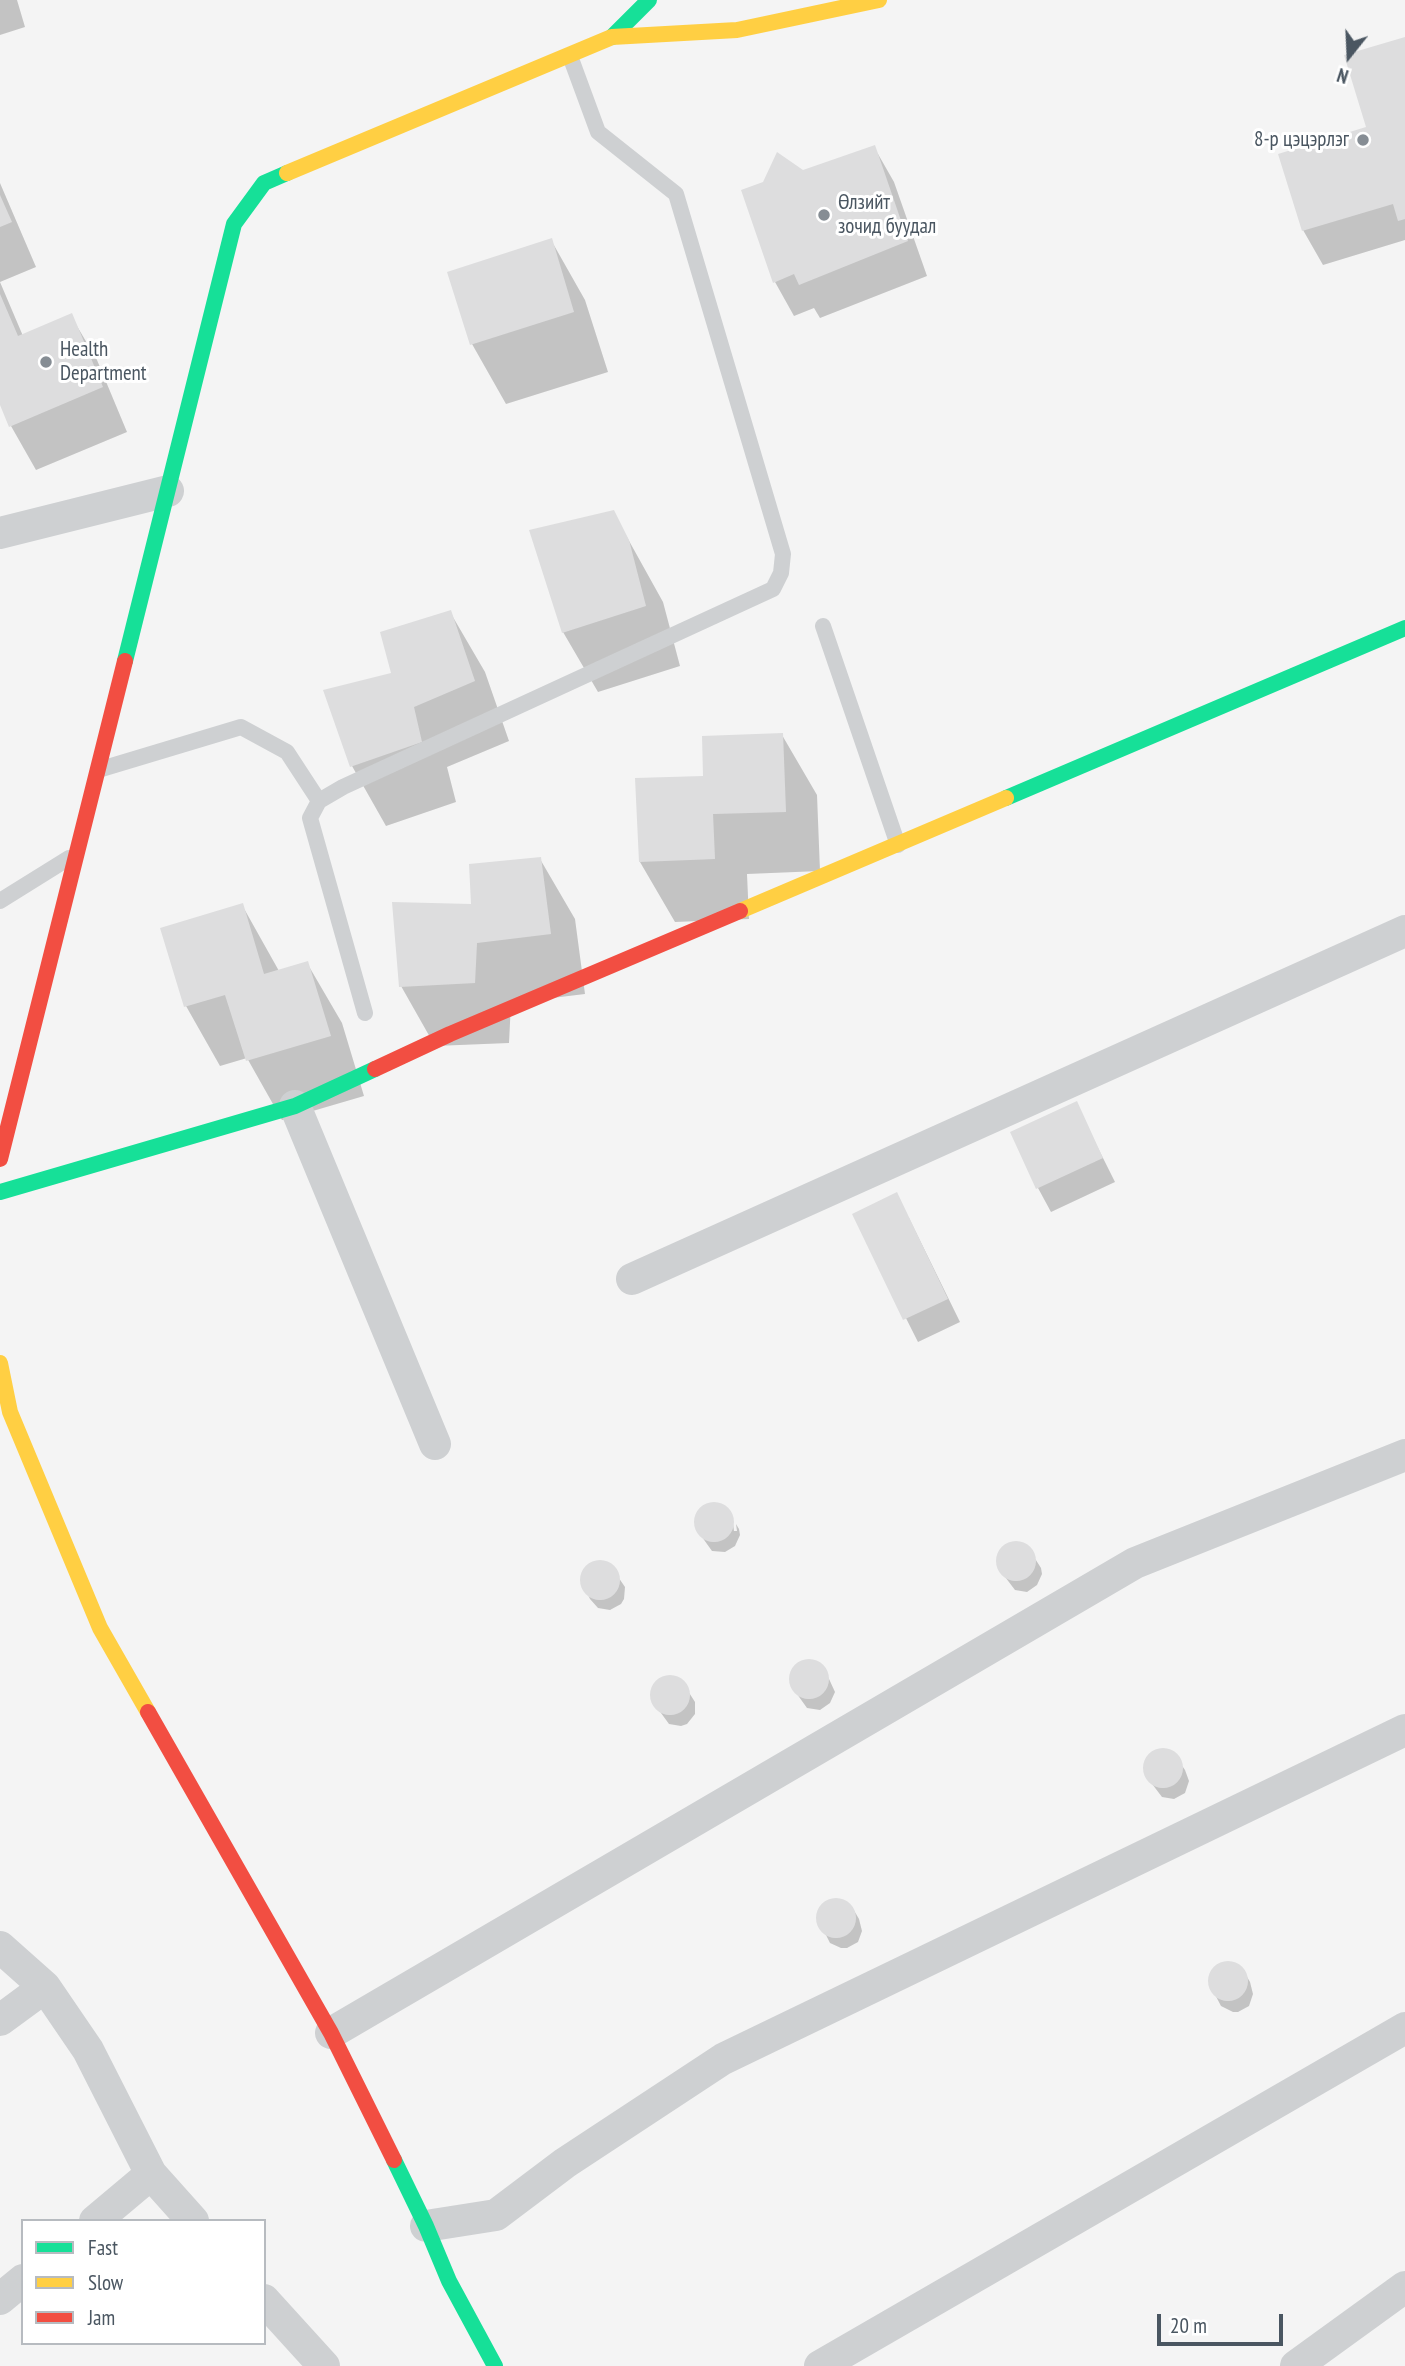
<!DOCTYPE html>
<html>
<head>
<meta charset="utf-8">
<style>
  body { margin:0 }
  #map { position:relative; width:1405px; height:2366px; overflow:hidden; background:#f4f4f4; font-family:"PT Sans Narrow",sans-serif }
  canvas { display:block }
  .legend { position:absolute; left:21px; top:2219px; width:245px; height:126px; box-sizing:border-box; background:#fff; border:2px solid #b7bbc0; margin:0; padding:9px 12px; list-style:none; font-size:21px; color:#4a5661 }
  .legend li { display:flex; align-items:center; gap:14px; height:35px }
  .legend b { width:35px; border:2px solid #b7bbc0 }
  .north { position:absolute; left:1314px; top:21px; width:70px; height:70px; -webkit-text-stroke:5px #fff; paint-order:stroke; rotate:198deg; font-size:19px; font-weight:700; line-height:28px; text-align:center; color:#4a5661 }
  .north::after { content:''; display:block; margin:auto; width:24px; height:32px; background:#4a5661; clip-path:polygon(50% 0,100% 100%,50% 72%,0 100%) }
  .scale { position:absolute; left:1157px; top:2314px; width:126px; height:32px; box-sizing:border-box; border:4px solid #4a5661; border-top:0; padding-left:9px; font-size:21px; line-height:24px; white-space:nowrap; color:#4a5661; -webkit-text-stroke:5px #fff; paint-order:stroke }
</style>
</head>
<body>
<div id="map">
<canvas width="1405" height="2366"></canvas>
<ul class="legend">
<li><b style="height:9px;background:#16e098"></b>Fast</li>
<li><b style="height:9px;background:#ffcf43"></b>Slow</li>
<li><b style="height:9px;background:#f24e42"></b>Jam</li>
</ul>
<div class="north">N</div>
<div class="scale">20 m</div>
</div>
<script>
const g = document.querySelector('canvas').getContext('2d');
g.lineJoin = 'round';
function paint(path, color) {
  g.fillStyle = color;
  g.fill(path, 'evenodd');
}
function stroke(path, color, width, dash) {
  g.strokeStyle = color;
  g.lineWidth = width;
  g.lineCap = dash ? 'butt' : 'round';
  g.setLineDash(dash || []);
  g.stroke(path);
}
function label(font, color, halo, rows, align = 'center') {
  g.font = font + ' "PT Sans Narrow",sans-serif';
  g.lineWidth = 6;
  g.setLineDash([]);
  g.textBaseline = 'middle';
  g.strokeStyle = halo;
  g.fillStyle = color;
  for (const [text, x, y, turn = 0] of rows) {
    g.save();
    g.translate(x, y);
    g.rotate((+turn || 0) * Math.PI / 180);
    g.textAlign = isNaN(turn) ? turn : align;
    if (halo) g.strokeText(text, 0, 0);
    g.fillText(text, 0, 0);
    g.restore();
  }
}
paint(new Path2D(`
  M0,0H17L25,27L0,35Z
  M1405,39V240L1323,265L1303,230L1368,128Z
  M874,147L894,182L927,276L820,318L814,308L794,316L775,282L803,172Z
  M0,183L36,267L0,282L23,336L71,316L97,360L127,432L36,470L11,426L0,400Z
  M551,240L585,300L608,372L506,404L472,344Z
  M613,512L663,602L680,666L598,692L563,632Z
  M450,612L485,672L509,741L447,767L456,802L386,826L352,766Z
  M782,735L817,795L820,871L747,874L749,919L675,922L640,862L705,778Z
  M540,859L575,919L585,994L511,1003L509,1043L435,1046L401,986L473,906Z
  M242,905L279,971L307,963L342,1023L364,1096L282,1120L247,1058L220,1066L186,1006Z
  M1076,1104L1115,1182L1051,1212L1038,1188L1012,1132Z
  M854,1215L909,1218L960,1322L918,1342Z
  M707,1504L725,1506L732,1516L734,1531H737L736,1524L739,1529L740,1535L735,1546L725,1552L712,1551L697,1530L696,1524L698,1512Z
  M1015,1542L1027,1546L1041,1568L1042,1574L1037,1585L1027,1592L1015,1590L999,1569L998,1556L1001,1551L1010,1544Z
  M599,1561L610,1565L625,1587L624,1599L621,1604L610,1610L598,1608L590,1599L581,1581L584,1570L588,1565Z
  M808,1661L820,1664L824,1668L835,1692L830,1703L820,1710L807,1708L792,1687L791,1675L793,1669L802,1662Z
  M669,1676L681,1680L695,1702V1714L687,1724L681,1726L669,1724L653,1702L652,1697L654,1685L658,1681Z
  M1157,1751H1169L1174,1754L1185,1770L1189,1781L1185,1793L1174,1799L1162,1797L1146,1776L1145,1764L1147,1758Z
  M836,1899L847,1903L852,1907L859,1919L862,1931L858,1942L847,1948H841L830,1943L818,1919L821,1908L830,1900Z
  M1227,1962L1239,1966L1243,1970L1250,1982L1253,1994L1249,2006L1238,2012H1233L1221,2006L1209,1983L1212,1971L1216,1967Z`), '#0003');
paint(new Path2D(`
  M1405,37V219L1398,221L1393,204L1302,231L1278,154L1366,127L1344,55Z
  M875,145L908,241L799,285L794,274L773,283L741,190L763,182L777,152L803,170Z
  M0,195L12,222L0,227Z
  M552,238L574,312L470,345L447,272Z
  M0,294L18,336L72,313L103,387L9,427L0,405Z
  M614,510L629,540L646,606L562,633L529,530Z
  M451,610L475,681L414,707L422,742L350,767L323,690L391,673L380,632Z
  M783,733L786,812L713,814L715,859L639,862L635,778L703,776L702,736Z
  M541,857L551,934L477,943L475,983L399,987L392,902L471,904L469,864Z
  M243,903L264,974L308,961L331,1036L246,1061L225,995L184,1007L160,928Z
  M1077,1101L1103,1158L1036,1189L1010,1132Z
  M897,1192L948,1299L903,1320L852,1214Z
  M694 1522a20 20 0 1 1 40 0a20 20 0 1 1-40 0Z
  M996 1561a20 20 0 1 1 40 0a20 20 0 1 1-40 0Z
  M580 1580a20 20 0 1 1 40 0a20 20 0 1 1-40 0Z
  M789 1679a20 20 0 1 1 40 0a20 20 0 1 1-40 0Z
  M650 1695a20 20 0 1 1 40 0a20 20 0 1 1-40 0Z
  M1143 1768a20 20 0 1 1 40 0a20 20 0 1 1-40 0Z
  M816 1918a20 20 0 1 1 40 0a20 20 0 1 1-40 0Z
  M1208 1981a20 20 0 1 1 40 0a20 20 0 1 1-40 0Z`), '#ddddde');
stroke(new Path2D(`
  M823,626L898,845
  M98,770L241,727L287,752L319,801
  M0,901L69,858
  M365,1013L310,818L319,801L343,787L773,589L781,573L783,554L676,194L598,132L570,56`), '#ced0d2', 16);
stroke(new Path2D(`
  M0,533L168,491
  M295,1106L435,1444
  M632,1279L1405,931
  M0,1947L45,1987L88,2050L151,2174L193,2221
  M0,2020L45,1987
  M331,2033L1135,1563L1405,1455
  M95,2221L151,2174
  M426,2226L496,2215L565,2163L723,2059L1405,1730
  M0,2299L23,2280
  M264,2300L324,2366
  M820,2366L1405,2028
  M1296,2366L1405,2287`), '#ced0d2', 32);
stroke(new Path2D(`
  M612,37L649,0
  M125,661L234,224L264,183L287,173
  M1006,798L1405,628
  M0,1192L295,1106L375,1069
  M394,2160L426,2226L449,2281L495,2366`), '#16e098', 16);
stroke(new Path2D(`
  M287,173L612,37L737,30L879,0
  M740,911L1006,798
  M0,1363L10,1412L100,1628L148,1712`), '#ffcf43', 16);
stroke(new Path2D(`
  M375,1069L450,1034L740,911
  M0,1159L125,661
  M148,1712L331,2033L394,2160`), '#f24e42', 16);
for (const [x, y, r, color] of [
  [1363,140,7,"#868d94"],
  [824,215,7,"#868d94"],
  [46,362,7,"#868d94"]
]) {
  const dot = new Path2D();
  dot.arc(x, y, r, 0, 2 * Math.PI);
  g.fillStyle = color;
  g.fill(dot);
  stroke(dot, '#fff', 2.5);
}
label('21px', '#4a5661', '#fff', [
  ["8-р цэцэрлэг",1349,140,"right"],
  ["Өлзийт",838,203],
  ["зочид буудал",838,227],
  ["Health",60,350],
  ["Department",60,374]
], 'left');
</script>
</body>
</html>
